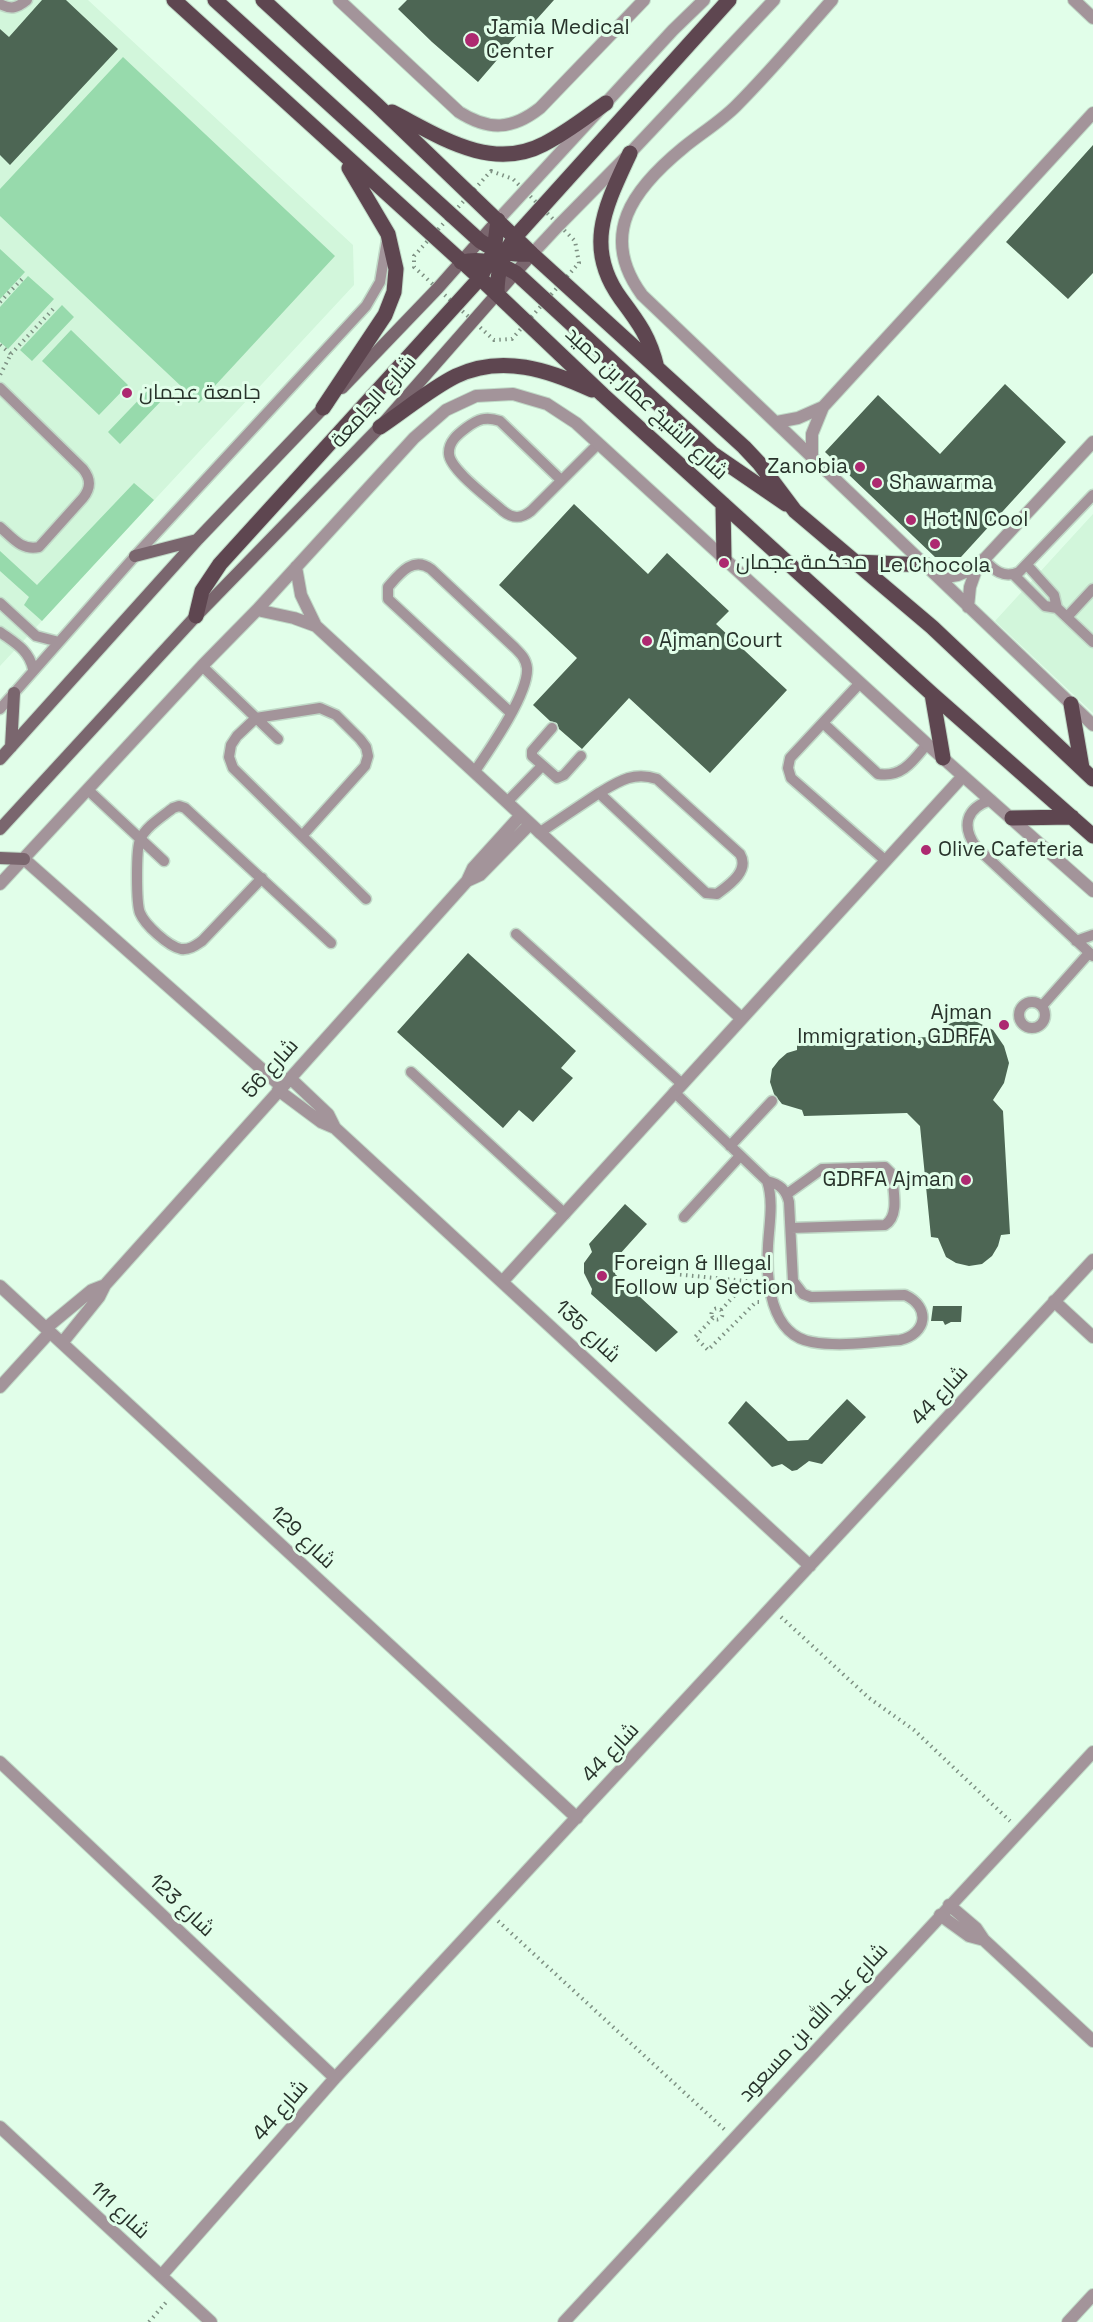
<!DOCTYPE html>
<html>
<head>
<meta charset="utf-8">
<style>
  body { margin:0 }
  canvas { display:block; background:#e1fee9 }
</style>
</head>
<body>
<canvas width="1093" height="2322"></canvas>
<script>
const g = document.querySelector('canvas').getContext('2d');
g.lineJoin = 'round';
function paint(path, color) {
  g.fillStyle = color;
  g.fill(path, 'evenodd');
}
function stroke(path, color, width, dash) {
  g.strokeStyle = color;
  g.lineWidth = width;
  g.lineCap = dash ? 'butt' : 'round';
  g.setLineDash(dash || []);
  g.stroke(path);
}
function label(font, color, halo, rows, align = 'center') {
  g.font = font + ' "Space Grotesk",Cairo,sans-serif';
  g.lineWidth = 6;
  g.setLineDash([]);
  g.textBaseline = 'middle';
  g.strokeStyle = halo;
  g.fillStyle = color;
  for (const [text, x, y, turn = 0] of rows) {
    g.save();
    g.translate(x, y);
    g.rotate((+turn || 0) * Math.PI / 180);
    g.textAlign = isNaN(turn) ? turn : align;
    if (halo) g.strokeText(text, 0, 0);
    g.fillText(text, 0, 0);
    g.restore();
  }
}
paint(new Path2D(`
  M0,0H88L353,245L354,285L0,666Z
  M1093,514V713L995,621Z`), '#d2f6db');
paint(new Path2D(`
  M123,57L335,256L199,403L0,216V189Z
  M0,249L25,272L0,299Z
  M28,276L54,299L8,349L0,342V307Z
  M62,305L74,317L32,361L20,350Z
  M71,330L128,385L99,415L42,361Z
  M151,387L163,399L120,444L108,432Z
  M134,483L154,500L42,621L24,605L29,597L0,571V551L37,585Z`), '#97daac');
paint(new Path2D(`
  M42,0H66L118,49L10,165L0,155V29L9,37Z
  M407,0H554L528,29L525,27L501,52L503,53L478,82L432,42L398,9Z
  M1093,145V273L1068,299L1006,242Z
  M1005,384L1066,442L961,557H935L825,452L878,395L940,454Z
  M574,504L648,574L667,553L729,611L716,624L787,690L710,773L629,698L582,749L559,729L557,723L550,721L533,705L577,658L499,585Z
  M468,953L576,1051L561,1068L573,1078L533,1122L519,1110L503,1128L397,1032Z
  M973,1020L993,1030L1004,1046L1009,1063L1004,1083L993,1100L1003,1111L1010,1234L1001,1235L998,1246L992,1256L982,1264L969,1266L956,1263L946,1257L938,1238L931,1237L920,1126L907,1113L804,1116L802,1110L782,1104L774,1094L770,1082L772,1069L779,1060L787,1053L797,1050V1041L932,1037L943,1026L957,1021Z
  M625,1204L647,1224L619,1255L615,1274L678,1332L656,1352L591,1294L592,1289L584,1273V1263L592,1252L589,1244Z
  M933,1306H962L961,1322H951L945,1325L943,1321H931Z
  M847,1399L866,1417L822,1464L809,1461L797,1470L792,1471L782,1464L772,1467L728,1423L746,1401L788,1441L808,1440Z`), '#4d6654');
const service = new Path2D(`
  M0,4C11,10 17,8 27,0
  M0,388L83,469C91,479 91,488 83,498L39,547C21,551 12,537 0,527
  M561,480L500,421C486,416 478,419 466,428C458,434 448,442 449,454C450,470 490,499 503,511C513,519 521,519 531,511L598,444
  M983,559C994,570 1003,579 1019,572L1093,495
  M1027,565L1054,595L1057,608L1093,642
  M1014,575L1045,606L1057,608
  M0,603L36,636L59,642
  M1067,617L1093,589
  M0,632C15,643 29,650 33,669
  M202,666L278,739
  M860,683L790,758L788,768L791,778L886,861
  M0,709L135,556L366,306L380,282L387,240
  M823,723L878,774C902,778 913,761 927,744
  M552,728L532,751V756L557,778L564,775L581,756
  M475,771C490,749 529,693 527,668C526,659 521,654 515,648L431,569C413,556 400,573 388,587V599L511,713
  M88,790L164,861
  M991,800C966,808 961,826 976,847L1093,956
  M507,802L542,766
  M539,833L599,793L706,893L717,894C729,885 750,871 740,854L657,779C634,771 619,781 599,793
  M302,836L365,766L368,756L366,747L360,739L336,715L320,708L256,718L237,736L231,745L229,757L233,768L366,899
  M262,878L202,941C196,945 190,950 181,949C168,946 145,925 140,913C136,903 136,849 140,840C145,827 163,816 173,808L179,806L185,808L331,943
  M516,934L682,1084
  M1076,941L1093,935
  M1019 1015a13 13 0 1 1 26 0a13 13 0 1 1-26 0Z
  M1042,1006L1089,953
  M411,1072L565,1214
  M674,1092L767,1181
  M730,1146L772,1101
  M767,1181C780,1184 786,1190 789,1202L793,1281L803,1294L811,1297L905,1295C931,1307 927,1334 900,1340C872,1342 840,1347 812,1342C770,1335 766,1280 768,1246C769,1225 774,1202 767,1181Z
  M787,1194L822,1169L885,1167L892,1174C893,1190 900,1216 885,1225L791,1228
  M684,1217L740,1156`);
const minor = new Path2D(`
  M339,0L459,112C489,131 512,130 540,108L644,0
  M832,0C801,35 770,72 736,106C720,122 700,134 683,148C633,189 598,235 642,295L1093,725
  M1074,0L1093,18
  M777,422L798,418L823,407
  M812,459V434L823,407L1093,113
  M296,567L301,595L316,626L741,1018
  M940,578L958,575L977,567
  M968,607L970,587L977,567L1093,442
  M257,610L294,618L316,626
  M24,859L282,1087
  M467,881L480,875L530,824
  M0,884L202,666L257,610L414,438L446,410L476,396L513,394L547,404L576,423L927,744L1093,891
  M290,1078L328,1114L335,1128
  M278,1090L321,1122L335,1128L810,1566
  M503,1281L963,776
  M0,1286L577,1818
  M1054,1301L1093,1337
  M46,1328L92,1290L105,1285
  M62,1343L99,1297L105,1285L467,881L473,868L521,815
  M0,1387L50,1332
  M0,1762L335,2078
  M949,1905L976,1928L984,1940L1093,2041
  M940,1915L969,1936L984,1940
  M0,2127L211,2322
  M161,2276L335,2078L1093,1260
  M1068,2322L1093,2295`);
const tertiary = new Path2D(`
  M498,220L673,30L704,0
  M532,254L559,225L630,153L774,0
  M564,2322L1093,1752`);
const secondary = new Path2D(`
  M342,388L438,288L498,220
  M135,556L197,540
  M11,747L14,693
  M0,759L198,539L328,403
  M0,829L196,616L380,427L532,254
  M0,858L24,859`);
const primary = new Path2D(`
  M174,0L480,278L603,395L932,694L1093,836
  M215,0L480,241C498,253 511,255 532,254
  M263,0L377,105L532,254L744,447L759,463L795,511L932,627L1093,779
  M392,112C439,136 491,172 544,144C566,133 586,117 606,103
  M630,153C606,205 583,247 621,299C639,323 650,338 657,368
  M461,262C482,258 497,262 516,273L713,454L786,504
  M497,294C497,271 502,256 515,237L729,0
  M323,408L385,315L394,292L396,269L388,234L349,168
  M380,427C404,411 430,389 456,376C502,354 549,370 592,390
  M723,504L724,559
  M856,562L926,565
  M196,616L202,591L220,564L480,278L494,251L498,220
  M932,694L943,758
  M1071,704L1082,768
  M1012,818L1072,817`);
stroke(service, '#c0d9c7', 13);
stroke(minor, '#c0d9c7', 14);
stroke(tertiary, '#c0d9c7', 14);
stroke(secondary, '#c0d9c7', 14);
stroke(primary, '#c0d9c7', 17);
stroke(new Path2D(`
  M491,171L513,179L575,241L579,263L512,339L494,340L414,267V256Z
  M0,302L23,278
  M0,345L11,354L0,375
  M11,354L56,306
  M674,1274L756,1282
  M711.5 1314a5.5 5.5 0 1 1 11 0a5.5 5.5 0 1 1-11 0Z
  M721,1310L746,1283
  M713,1318L695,1337L708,1350L756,1302H759
  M781,1617L869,1698L914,1730L1010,1821
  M498,1921L725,2130
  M149,2322L168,2300`), '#7e9183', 4, [1.5, 4.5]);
stroke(service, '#a3949a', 10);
stroke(minor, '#a3949a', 12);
stroke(tertiary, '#a3949a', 12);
stroke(secondary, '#7a666e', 12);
stroke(primary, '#5e4650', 15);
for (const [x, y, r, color] of [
  [472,40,8,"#ad2970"],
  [127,393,6,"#ad2970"],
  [860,467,6,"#ad2970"],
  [877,483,6,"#ad2970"],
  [911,520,6,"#ad2970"],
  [935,544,6,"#ad2970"],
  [724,563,6,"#ad2970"],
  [647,641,6,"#ad2970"],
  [926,850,6,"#ad2970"],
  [1004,1025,6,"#ad2970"],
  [966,1180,6,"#ad2970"],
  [602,1276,6,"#ad2970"]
]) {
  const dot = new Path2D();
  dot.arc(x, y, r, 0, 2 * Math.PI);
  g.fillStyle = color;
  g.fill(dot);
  stroke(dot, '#e1fee9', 2);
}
label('21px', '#28332b', '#e1fee9', [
  ["Jamia Medical",486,28],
  ["Center",486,52],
  ["جامعة عجمان",139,393],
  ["Zanobia",848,467,"right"],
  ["Shawarma",889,483],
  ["Hot N Cool",923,520],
  ["محكمة عجمان",736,563],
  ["Le Chocola",935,566,"center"],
  ["Ajman Court",659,641],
  ["Olive Cafeteria",938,850],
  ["Ajman",992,1013,"right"],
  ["Immigration, GDRFA",992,1037,"right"],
  ["GDRFA Ajman",954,1180,"right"],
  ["Foreign & Illegal",614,1264],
  ["Follow up Section",614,1288]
], 'left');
label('21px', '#28332b', '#e1fee9', [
  ["شارع الجامعة",374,402,-48],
  ["شارع الشيخ عمار بن حميد",646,404,43],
  ["شارع 56",271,1069,-48],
  ["شارع 135",587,1332,43],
  ["شارع 44",940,1396,-47],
  ["شارع 129",302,1538,43],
  ["شارع 44",611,1753,-47],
  ["شارع 123",181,1906,43],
  ["شارع عبد الله بن مسعود",814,2023,-47],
  ["شارع 44",281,2111,-49],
  ["شارع 111",119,2211,43]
]);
</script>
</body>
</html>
